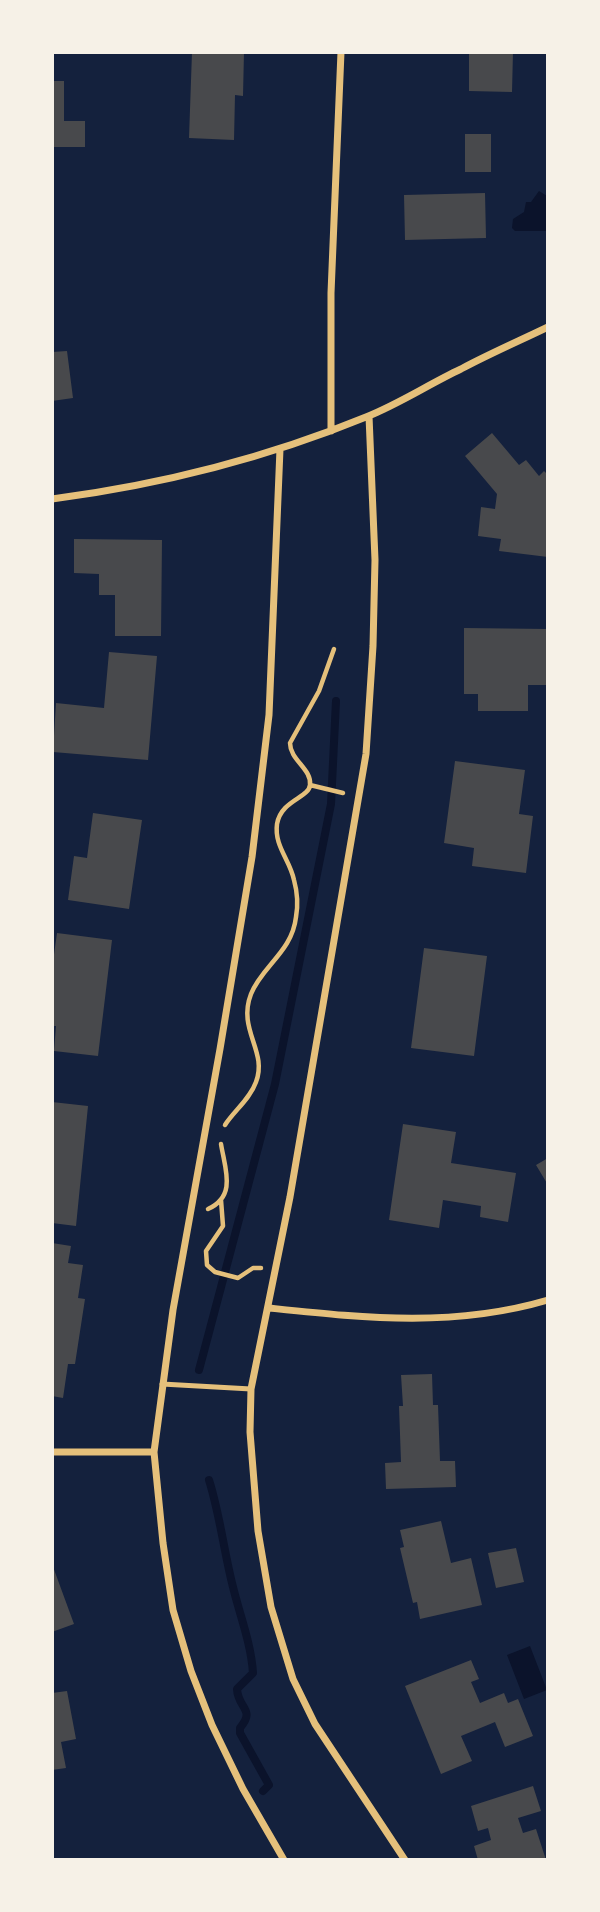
<!DOCTYPE html>
<html>
<head>
<meta charset="utf-8">
<style>
  body { margin:0 }
  #map { position:relative; width:600px; height:1912px; overflow:hidden; background:#14213d; font-family:"Varela Round",sans-serif }
  canvas { display:block }
  .frame { position:absolute; inset:0; border:54px solid #f6f1e7; pointer-events:none }
</style>
</head>
<body>
<div id="map">
<canvas width="600" height="1912"></canvas>
<div class="frame"></div>
</div>
<script>
const g = document.querySelector('canvas').getContext('2d');
g.lineJoin = 'round';
function paint(path, color) {
  g.fillStyle = color;
  g.fill(path, 'evenodd');
}
function stroke(path, color, width, dash) {
  g.strokeStyle = color;
  g.lineWidth = width;
  g.lineCap = dash ? 'butt' : 'round';
  g.setLineDash(dash || []);
  g.stroke(path);
}
paint(new Path2D(`
  M539,191L547,196V231H515L512,228L513,219L524,212L526,202H531Z
  M530,1646L547,1690L524,1699L507,1655Z`), '#0b132b');
stroke(new Path2D(`
  M199,1370L275,1084L331,804L336,701
  M209,1480C220,1515 224,1552 233,1587C240,1616 251,1643 253,1673L237,1689C238,1709 256,1709 240,1728V1733L269,1785L263,1791`), '#0b132b', 8);
paint(new Path2D(`
  M192,52H244L243,96L235,95L234,140L189,138Z
  M469,52H513L512,92L469,91Z
  M52,81H64V121H85V147H52Z
  M465,134H491V172H465Z
  M485,193L486,238L405,240L404,195Z
  M67,351L73,398L52,401V352Z
  M492,433L519,465L526,460L539,476L544,471L548,475V557L499,551L501,539L478,536L481,507L495,509L497,494L465,456Z
  M74,539L162,540L161,636H115V595H99V574L74,573Z
  M464,628L548,629V685H528V711H478V694H464Z
  M109,652L157,656L148,760L53,752L56,703L104,708Z
  M455,761L525,770L519,814L533,816L526,873L472,866L474,848L444,843Z
  M93,813L142,820L129,909L68,900L74,856L87,858Z
  M57,933L112,940L98,1056L54,1051L56,1026H52V969Z
  M424,948L487,956L474,1056L411,1048Z
  M52,1102L88,1106L76,1226L52,1223Z
  M403,1124L456,1132L451,1163L516,1173L508,1222L480,1217L481,1206L443,1200L439,1228L389,1220Z
  M548,1158V1185L536,1165Z
  M52,1243L71,1246L68,1263L83,1265L78,1298L85,1299L75,1364H68L63,1398L52,1396Z
  M432,1374L433,1405H438L440,1461H455L456,1487L386,1489L385,1463L401,1462L399,1406H403L401,1375Z
  M441,1521L451,1563L471,1558L482,1605L420,1619L417,1602L413,1603L400,1548L404,1547L400,1530Z
  M516,1548L524,1582L496,1588L488,1553Z
  M52,1564L74,1624L52,1632Z
  M471,1660L479,1679L471,1682L480,1703L504,1693L508,1703L518,1699L533,1736L505,1747L495,1722L461,1736L472,1761L441,1774L405,1686Z
  M67,1691L76,1739L61,1742L66,1768L52,1770V1693Z
  M533,1786L541,1811L518,1818L523,1833L536,1829L546,1860H478L474,1846L491,1840L488,1828L478,1831L471,1806Z`), '#48494c');
stroke(new Path2D(`
  M310,785L343,793
  M225,1125C234,1111 250,1099 256,1082C268,1051 237,1030 251,994C262,966 292,952 296,917C298,906 297,891 294,880C290,860 274,846 277,824C281,800 309,798 310,785C312,769 290,760 290,743L319,691L334,649
  M221,1200L223,1226L206,1251L207,1265L215,1272L238,1278L253,1268H261
  M208,1209C237,1196 225,1169 221,1144`), '#e5c07b', 4.5);
stroke(new Path2D(`
  M162,1384L251,1389`), '#e5c07b', 5);
stroke(new Path2D(`
  M369,416L375,560L373,646L366,754L290,1197L251,1389L250,1432L258,1531L271,1607L293,1679L315,1724L405,1860
  M331,431V293L341,52
  M280,449L269,715L252,857L220,1049L173,1310L154,1452L163,1543L173,1610L191,1671L212,1725L243,1789L284,1860
  M52,499C159,485 266,458 366,417C399,404 429,384 461,369C489,354 519,341 548,327
  M269,1308C365,1318 453,1328 548,1300
  M52,1452H154`), '#e5c07b', 7);
</script>
</body>
</html>
